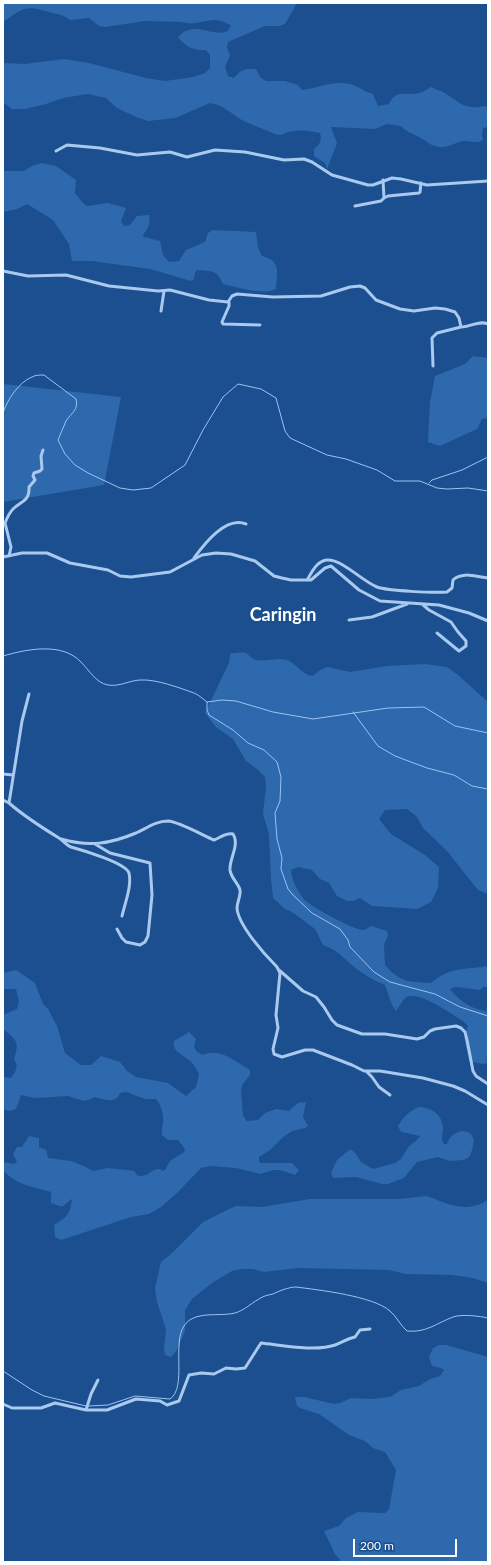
<!DOCTYPE html>
<html>
<head>
<meta charset="utf-8">
<style>
  body { margin:0 }
  #map { position:relative; width:491px; height:1565px; overflow:hidden; background:#1b4f8f; font-family:Lato,sans-serif }
  canvas { display:block }
  .frame { position:absolute; inset:0; border:4px solid #fff; pointer-events:none }
  .scale { position:absolute; left:353px; top:1539px; width:104px; height:18px; box-sizing:border-box; border:2px solid #fff; border-top:0; padding-left:5px; font-size:12px; line-height:14px; white-space:nowrap; color:#fff; -webkit-text-stroke:3px #1b4f8f; paint-order:stroke }
</style>
</head>
<body>
<div id="map">
<canvas width="491" height="1565"></canvas>
<div class="frame"></div>
<div class="scale">200 m</div>
</div>
<script>
const g = document.querySelector('canvas').getContext('2d');
g.lineJoin = 'round';
function paint(path, color) {
  g.fillStyle = color;
  g.fill(path, 'evenodd');
}
function stroke(path, color, width, dash) {
  g.strokeStyle = color;
  g.lineWidth = width;
  g.lineCap = dash ? 'butt' : 'round';
  g.setLineDash(dash || []);
  g.stroke(path);
}
function label(font, color, halo, rows, align = 'center') {
  g.font = font + ' Lato,sans-serif';
  g.lineWidth = 3;
  g.setLineDash([]);
  g.textBaseline = 'middle';
  g.strokeStyle = halo;
  g.fillStyle = color;
  for (const [text, x, y, turn = 0] of rows) {
    g.save();
    g.translate(x, y);
    g.rotate((+turn || 0) * Math.PI / 180);
    g.textAlign = isNaN(turn) ? turn : align;
    if (halo) g.strokeText(text, 0, 0);
    g.fillText(text, 0, 0);
    g.restore();
  }
}
paint(new Path2D(`
  M3,3H297L285,24L279,26H265L228,42L227,48L230,55L225,67L228,76L234,78C240,70 246,68 256,69L260,77L266,81H285L298,85L302,90C318,88 333,80 350,84C358,86 365,92 373,94L378,106L389,104C396,89 406,96 419,93C423,92 427,89 431,87C434,89 439,90 443,92C459,101 464,111 485,106L488,107V127L483,128L482,134L483,140C475,144 473,141 465,141C458,141 451,146 444,147C431,148 428,141 419,137C412,133 406,132 401,126L387,124L375,129L331,127L337,143L327,169L325,163L314,156V149C320,144 322,141 320,133C310,131 300,129 289,132C284,133 281,137 275,134C264,129 249,124 240,119C230,112 222,105 210,103L175,118L148,121L136,117L117,108L106,98L88,94L63,98L46,104L25,109H12L7,105L3,103V63L25,64L64,59L89,63L146,78L165,81L193,77L205,73L210,68V55L206,50C194,51 186,47 178,37C194,19 211,38 228,31L231,25C226,23 221,20 215,20C204,20 194,26 182,22L145,21L105,27L99,26L89,18L70,20C64,15 57,14 49,12C24,5 24,8 3,22Z
  M41,163L56,166L76,180L75,193L83,203L87,206L108,203L126,208L121,221L124,226L130,225L137,216L149,215C151,224 148,228 143,235L144,237L160,241L163,255L169,262L179,261L186,250L205,242L208,233L213,230L256,232L258,248L262,256C282,261 277,273 276,289C264,296 236,287 223,284C216,269 213,272 197,270L195,273L194,279L191,281L150,269L92,261H72L69,244L53,220L27,204L17,209L3,212V171H24L32,166Z
  M473,356L488,358V418L482,419L477,429L440,446L428,442L430,402L435,376L465,364Z
  M3,384L121,397L104,485L3,502Z
  M233,653C237,653 242,652 246,653C249,655 252,659 256,660C266,662 277,657 287,660C297,664 302,675 313,676L320,670L328,667L350,672L387,666L425,664L447,667L458,675L488,702V894L478,890L447,851L423,828L417,817L407,809L385,810L379,819L391,834L425,855L439,867L438,888L431,902L417,909L372,906L360,898L353,901H347L337,896L329,883L320,879L312,870L298,867L291,870C292,880 296,889 303,898C309,906 354,930 363,930C366,930 369,927 371,926L387,931L388,936L384,944L385,965C402,984 408,981 431,983C451,966 465,970 488,966V987H483L480,990L456,987L450,989C458,1000 474,1011 488,1011V1063L482,1064L469,1061L464,1037L468,1026L463,1021C452,1015 418,989 405,998C402,1001 399,1007 396,1011L392,1005L385,985C373,980 361,973 352,965C340,955 339,951 323,945L315,929L292,912L285,909L273,898L271,878L269,834L263,814L266,787L265,777L257,769L246,761L233,739L216,727L205,713L229,663L230,654Z
  M16,970L35,983L43,1004L48,1009L57,1026L65,1053L81,1065H91L101,1056L120,1062L127,1071L136,1077L168,1083L186,1096L196,1087L199,1074C197,1070 195,1066 192,1063C185,1055 171,1052 174,1041L189,1032L196,1039L194,1047L197,1052L203,1055C220,1047 236,1062 250,1070V1075L242,1085L241,1091L243,1116L247,1121L258,1120L265,1113L276,1109L289,1111L298,1103L306,1102L303,1117L308,1126L305,1128L292,1131L282,1138L270,1150L259,1157V1161L261,1163H292L299,1170L295,1175L280,1170H273L261,1174L236,1168L210,1166L201,1168L178,1192L161,1207L149,1214L131,1217L61,1240L55,1237L54,1225C67,1217 70,1215 72,1199C59,1207 68,1209 51,1203V1192C33,1187 16,1185 3,1170V1162L14,1164L17,1162L13,1154L17,1147H22L29,1136L39,1138V1147L46,1150L48,1158L71,1161L84,1166L93,1171L108,1168L127,1170L134,1171L138,1176C152,1176 149,1169 160,1169L162,1171L165,1170L170,1161L184,1152L185,1149L178,1140H168L162,1135C161,1129 164,1123 163,1118C163,1111 160,1103 156,1099H145L126,1092L120,1093C115,1105 104,1099 94,1097L91,1099L84,1101L68,1096L35,1098L21,1095L16,1109L10,1111L3,1109V1077L11,1078C16,1071 19,1067 14,1059C20,1041 16,1040 3,1029V1015L17,1009L19,1002L16,989H3V973Z
  M419,1107C432,1108 442,1114 443,1128C443,1135 440,1138 444,1144H447C448,1142 449,1139 450,1138C455,1131 466,1129 471,1134L474,1140L472,1150L470,1156L464,1160L450,1161L438,1157L417,1162L404,1178L388,1184H382L356,1177L333,1178L331,1173L337,1160L349,1150H352L356,1154L361,1162L373,1169L395,1163L401,1159L409,1146L417,1140L420,1136L401,1132L398,1126C404,1116 408,1112 419,1107Z
  M427,1196C448,1204 466,1214 488,1200V1283L473,1278L452,1275L406,1274L389,1270L299,1268L264,1272L253,1269H242L232,1271L212,1283L192,1299L185,1310V1331L177,1350L171,1357L165,1355L164,1349L166,1329L157,1302L155,1288L161,1262L171,1254L203,1222L231,1208L237,1206L262,1207L310,1199H400Z
  M439,1345H446L488,1357V1562H340V1560L335,1554L324,1531L339,1526L346,1518L358,1512L385,1513L389,1509L396,1470L385,1452L373,1448L365,1441L349,1435L319,1414L300,1408L297,1406L295,1397H304L334,1404L340,1403L351,1398L372,1399L390,1397L401,1390L419,1386L430,1379L440,1376L444,1370L441,1368L432,1366L429,1357L433,1348Z`), '#2e69ad');
stroke(new Path2D(`
  M3,413C7,400 19,382 32,377C35,375 40,375 44,375L76,399C79,410 71,413 66,421C63,427 61,434 58,440L65,454L75,465L88,473L120,488L133,490L151,488L185,465L203,430L223,397L238,384L261,389L276,398L285,431L290,438L327,455L346,459L377,470L395,481H420L437,488L447,489L468,488L488,491
  M429,483L432,480L462,470L488,457
  M3,656C27,649 62,642 81,662C89,670 96,683 108,685C120,687 130,680 141,680C156,679 180,688 194,693C199,695 203,699 207,702L222,700L236,701L273,712L313,719L388,708L424,707L455,726L488,733
  M207,702V710L209,715L233,730L248,743L264,750L277,762L281,777L280,801L275,813L277,839L282,858L281,869L288,889L293,895L312,913L340,929L348,940L350,947L374,972L390,982L435,994L460,1007L488,1016
  M353,712L378,746L395,756L427,768L454,775L472,786L488,789
  M3,1371L32,1390L44,1396L86,1406
  M89,1406L108,1405L135,1396L170,1399C187,1388 172,1343 184,1326C194,1310 219,1317 235,1313C245,1310 250,1304 259,1299C263,1296 268,1295 273,1294C279,1291 289,1287 296,1287C319,1290 373,1296 390,1311C397,1317 400,1325 407,1331C426,1333 437,1323 453,1317C461,1314 480,1316 488,1318`), '#9cc4f0', 1);
stroke(new Path2D(`
  M56,151L67,145L100,148L137,155L170,152L187,157L215,150L245,152L284,160L304,159L312,162L332,175L368,185H373L392,178L401,179L427,185L488,181
  M383,180L384,198
  M355,206L381,201L384,198L388,196L419,193L420,192L421,183
  M3,271L28,276L66,275L109,286L158,291L170,290L209,300L228,302L232,296L237,294L273,297L321,296L350,287L360,286L365,288L376,300L400,309L414,311L435,308L445,309L455,312L459,318L461,327C470,327 479,320 488,324
  M229,302V306L222,322L223,324L260,325
  M161,311L164,291
  M433,366L432,338L437,333L461,327
  M9,556L11,547L5,523C7,518 9,513 13,509C21,501 30,501 29,487L35,480L33,476L34,473L40,471L42,469L41,456L43,450
  M3,557L22,553H47L70,563L108,570L120,576L131,577L170,572L202,555L216,553L231,554L255,561L274,576L282,578L291,580H311L325,568L331,566L359,590L380,601L439,605L469,613L488,621
  M194,558C205,543 226,516 246,524
  M307,580C312,572 317,560 328,560C343,560 362,581 377,587C388,591 434,593 447,592L452,588L453,580C462,571 477,577 488,578
  M422,604L429,610L451,622L458,632L466,641V646L459,651L437,633
  M349,620L372,617L407,604
  M3,774L13,775
  M3,800L9,803C25,817 41,827 59,838C64,841 66,845 71,847C82,850 126,863 129,873C132,886 125,903 122,916
  M9,803L22,721L29,694
  M61,839C89,847 110,844 136,833C147,828 156,821 168,821C180,822 202,835 214,840C220,838 226,832 233,834C240,845 229,859 230,870C231,878 238,883 240,890C241,896 237,902 237,908C238,925 265,955 277,967L280,973L276,1015L278,1028L273,1049L274,1054L282,1057L305,1050H313L352,1065L364,1071H380L423,1078L453,1086L465,1091L488,1105
  M95,844L110,853L150,863L152,895L148,936L145,942L140,945L126,942L122,938L117,929
  M279,970L303,991L316,997L324,1007L332,1020L337,1025L362,1034H385L417,1039L424,1037L430,1031L435,1029L456,1026L461,1028L465,1032L467,1040L473,1071L476,1076L488,1084
  M367,1072L372,1077L379,1087L390,1095
  M3,1404L12,1408H41L55,1403L86,1410H107L136,1399L160,1401L167,1405L179,1401L189,1375L201,1373L214,1374L226,1368L236,1369L245,1368L261,1343C281,1345 315,1352 335,1345C343,1342 346,1339 355,1337L360,1330L370,1329
  M86,1410L91,1394L98,1380`), '#a9c9ee', 3);
label('bold 18px', '#fff', '#1b4f8f', [
  ["Caringin",283,615]
]);
</script>
</body>
</html>
